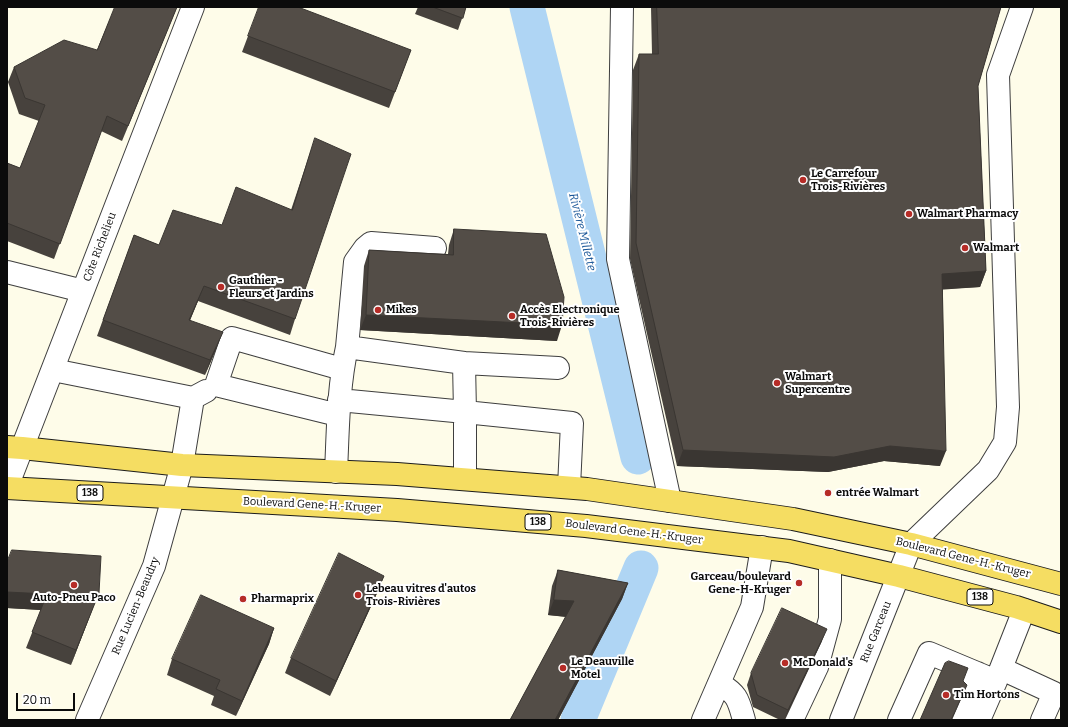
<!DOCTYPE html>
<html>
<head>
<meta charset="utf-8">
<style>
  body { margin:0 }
  #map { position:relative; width:1068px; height:727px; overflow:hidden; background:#fefce9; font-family:Bitter,serif }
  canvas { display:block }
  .frame { position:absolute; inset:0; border:8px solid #0b0b0b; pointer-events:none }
  .scale { position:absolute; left:16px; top:693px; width:59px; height:18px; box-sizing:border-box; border:2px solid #0b0b0b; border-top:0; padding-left:5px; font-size:12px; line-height:14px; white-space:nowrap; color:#0b0b0b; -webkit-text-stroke:3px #fff; paint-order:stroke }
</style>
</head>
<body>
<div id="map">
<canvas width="1068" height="727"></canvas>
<div class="frame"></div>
<div class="scale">20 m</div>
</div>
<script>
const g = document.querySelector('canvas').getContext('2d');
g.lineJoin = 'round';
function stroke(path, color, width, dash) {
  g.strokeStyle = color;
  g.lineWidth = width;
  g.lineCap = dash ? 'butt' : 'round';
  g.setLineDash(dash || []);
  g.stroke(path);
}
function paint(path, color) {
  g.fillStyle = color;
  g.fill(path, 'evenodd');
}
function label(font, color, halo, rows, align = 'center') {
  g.font = font + ' Bitter,serif';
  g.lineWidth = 4;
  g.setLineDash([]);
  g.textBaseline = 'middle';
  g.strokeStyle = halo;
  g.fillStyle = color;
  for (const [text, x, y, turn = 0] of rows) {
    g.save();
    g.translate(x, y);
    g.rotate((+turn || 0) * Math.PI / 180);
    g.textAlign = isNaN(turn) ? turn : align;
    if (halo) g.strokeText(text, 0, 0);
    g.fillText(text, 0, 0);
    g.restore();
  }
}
stroke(new Path2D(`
  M527,7L638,457
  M578,720L641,568`), '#afd5f4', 35);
const minor = new Path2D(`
  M622,7L618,259L670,501
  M7,272L83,291
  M347,347L355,262L365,248L371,243L435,248
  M53,370L193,398L206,391
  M339,400L465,412L464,363L558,368
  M338,415L216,385L232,338L342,369
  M336,472C338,430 338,388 347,347L464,363
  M465,479V412L572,423L569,487
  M7,487L193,7
  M1002,669L1054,693L1042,720
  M719,683C738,695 738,699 744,720
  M87,720L154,566L182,465L193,398
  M703,720L752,607L762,547
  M792,720L817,667L830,619V560
  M841,720L911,544L988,470L1005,442L1008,407L998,75L1022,7
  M899,720L929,653L996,681
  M958,720L977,673
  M979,720L996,681L1024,610`);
const major = new Path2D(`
  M7,447L22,448L182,465L397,474L587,489L793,519L911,544L1061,584
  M7,488L397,510L586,526L789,551L899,576L1016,607L1061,622`);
stroke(minor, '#3e3e3e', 24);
stroke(major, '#1c1c1c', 24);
stroke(minor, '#fff', 22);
stroke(major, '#f5dd62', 22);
paint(new Path2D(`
  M115,7H177L122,141L101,131L54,259L7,241V163L20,168L39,121L19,114L8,82L14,67L97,50Z
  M259,7L411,50L389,108L242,52Z
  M418,7H466L458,30L415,14Z
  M651,7H1001L978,86L986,271L980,287L943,289L940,466L884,461L828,472L677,466L630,259L633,70L639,54H652Z
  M315,138L295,319L290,335L198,301L190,320L217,347L205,375L97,336L134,235L159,245L222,225L291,210Z
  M454,229L557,341L360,330L364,266L369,250L448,254L449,245Z
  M7,562L93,608L71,665L26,648L41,610L7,608Z
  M558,570L628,583L622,599L558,720H510L566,617L548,615L552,586Z
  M384,576L378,591L330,696L285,673L291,658Z
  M274,628L269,644L236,716L211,705L214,696L167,675L172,659Z
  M822,641L785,720H780L753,707L747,685L751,673Z`), '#47423d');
paint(new Path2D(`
  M177,7L122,141L128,126Z
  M986,271L980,287L937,290L942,274Z
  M204,286L198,301L184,335L189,320Z
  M366,315L562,325L557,341L360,330Z
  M223,332L217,347L205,375L210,360Z
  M890,446L946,451L940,466L884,461L828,472L677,466L683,450Z
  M384,576L378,591L330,696L336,681Z
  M628,583L622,599L558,720H555Z
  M7,592L47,594L41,610L7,608Z
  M99,593L93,608L71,665L76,650Z
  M554,600L574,601L569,617L548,615Z
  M274,628L269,644L236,716L242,701Z
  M827,629L822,641L784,720L788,710Z
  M967,685L962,697L952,720H951Z`), '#3a3632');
const building = new Path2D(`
  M115,7H177L128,126L107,116L60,244L7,223V163L20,168L45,105L25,98L14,67L64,40L97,50Z
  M259,7H298L411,50L395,92L248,36Z
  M433,7H466L463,18Z
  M657,7H1001L978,86L986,271L942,274L946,451L890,446L834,457L683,450L636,243L639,54H658Z
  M315,138L351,154L295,319L204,286L189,320L223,332L210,360L103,320L134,235L159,245L173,210L222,225L236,187L292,210Z
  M454,229L546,234L564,297L562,325L366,315L369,250L453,255Z
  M12,550L101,556L99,593L76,650L32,632L47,594L7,592V562Z
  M339,553L384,576L336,681L291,658Z
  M558,570L628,583L555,720H510L574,601L554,600Z
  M201,595L274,628L242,701L216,689L220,680L172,659Z
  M782,608L827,629L788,710L757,695L751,673Z
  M949,661L968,668L963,681L967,685L951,720H920L945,663Z`);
paint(building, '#534d47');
stroke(building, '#3a3632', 1);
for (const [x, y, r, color] of [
  [803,180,4,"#b62c27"],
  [909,214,4,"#b62c27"],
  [965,248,4,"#b62c27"],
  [221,287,4,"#b62c27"],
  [378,310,4,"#b62c27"],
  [512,316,4,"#b62c27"],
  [777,383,4,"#b62c27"],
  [828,493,4,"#b62c27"],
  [799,583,4,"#b62c27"],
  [74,585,4,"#b62c27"],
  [358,595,4,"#b62c27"],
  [243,599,4,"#b62c27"],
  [785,663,4,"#b62c27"],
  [563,668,4,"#b62c27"],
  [946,695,4,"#b62c27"]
]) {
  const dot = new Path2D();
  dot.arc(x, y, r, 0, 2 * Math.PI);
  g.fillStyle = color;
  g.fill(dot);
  stroke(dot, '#fff', 1.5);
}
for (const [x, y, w] of [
  [90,493,26],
  [538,522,26],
  [980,597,26]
]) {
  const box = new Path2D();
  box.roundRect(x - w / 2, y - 8, w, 16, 3);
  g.fillStyle = '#fff';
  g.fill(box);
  stroke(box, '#0b0b0b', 1);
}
label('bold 10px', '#0b0b0b', null, [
  ["138",90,493],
  ["138",538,522],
  ["138",980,597]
]);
label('bold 11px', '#0b0b0b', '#fff', [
  ["Le Carrefour",811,174],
  ["Trois-Rivières",811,187],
  ["Walmart Pharmacy",917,214],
  ["Walmart",973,248],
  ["Gauthier -",229,281],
  ["Fleurs et Jardins",229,294],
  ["Mikes",386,310],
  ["Accès Electronique",520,310],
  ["Trois-Rivières",520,323],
  ["Walmart",785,377],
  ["Supercentre",785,390],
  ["entrée Walmart",836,493],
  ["Garceau/boulevard",791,577,"right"],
  ["Gene-H-Kruger",791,590,"right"],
  ["Lebeau vitres d'autos",366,589],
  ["Trois-Rivières",366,602],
  ["Auto-Pneu Paco",74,598,"center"],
  ["Pharmaprix",251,599],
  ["Le Deauville",571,662],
  ["Motel",571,675],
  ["McDonald's",793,663],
  ["Tim Hortons",954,695]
], 'left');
label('11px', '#0b0b0b', '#fff', [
  ["Côte Richelieu",100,247,-69],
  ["Boulevard Gene-H.-Kruger",312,505,3],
  ["Boulevard Gene-H.-Kruger",634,532,7],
  ["Boulevard Gene-H.-Kruger",963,558,14],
  ["Rue Lucien-Beaudry",136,606,-67],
  ["Rue Garceau",876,632,-68]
]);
label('italic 12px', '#195698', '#fff', [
  ["Rivière Millette",582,232,76]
]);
</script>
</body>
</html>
